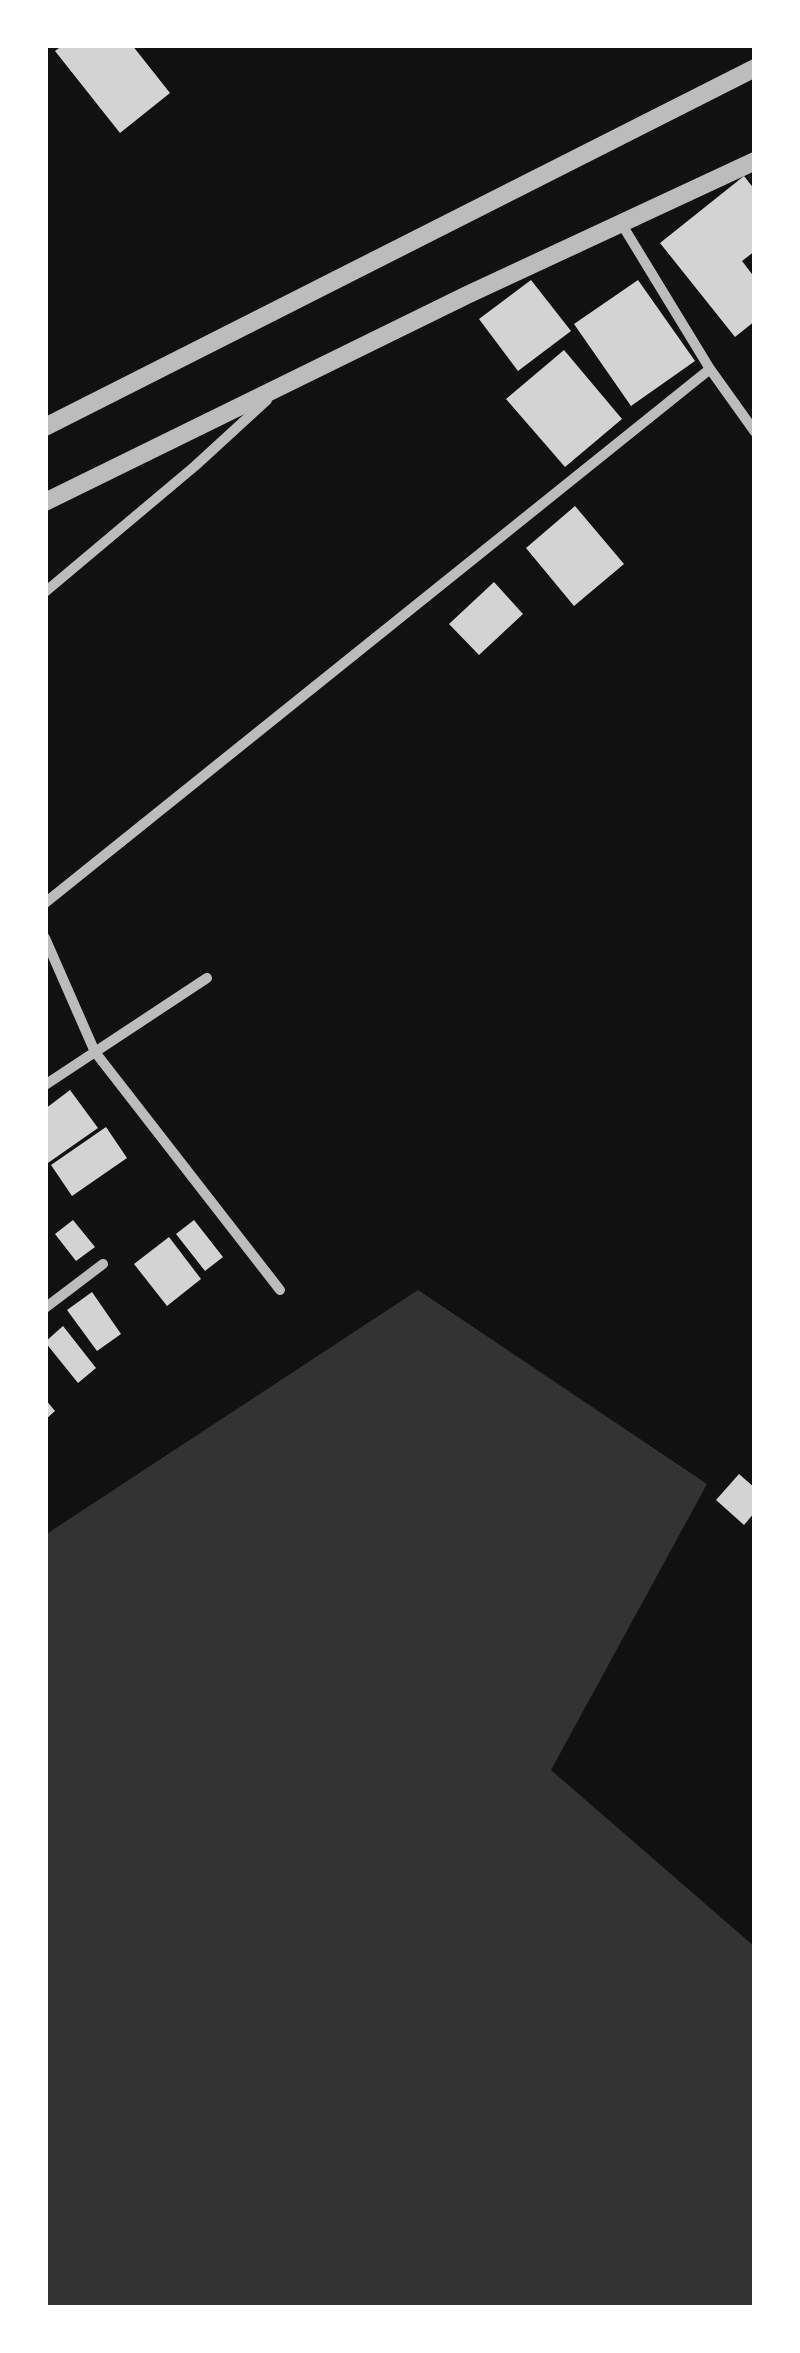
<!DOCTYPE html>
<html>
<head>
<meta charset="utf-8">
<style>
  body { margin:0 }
  #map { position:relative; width:800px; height:2353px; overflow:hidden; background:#111; font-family:"Roboto Condensed",sans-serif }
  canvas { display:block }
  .frame { position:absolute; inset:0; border:48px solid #fff; pointer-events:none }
</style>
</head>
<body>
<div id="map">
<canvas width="800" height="2353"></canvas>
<div class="frame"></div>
</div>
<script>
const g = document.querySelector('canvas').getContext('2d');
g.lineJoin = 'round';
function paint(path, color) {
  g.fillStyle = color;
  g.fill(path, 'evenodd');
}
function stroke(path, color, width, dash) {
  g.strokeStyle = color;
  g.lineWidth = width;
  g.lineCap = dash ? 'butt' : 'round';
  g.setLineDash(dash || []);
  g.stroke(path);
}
paint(new Path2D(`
  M418,1290L707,1484L551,1770L755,1947V2308H45V1535Z`), '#333');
paint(new Path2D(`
  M63,45H132L170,93L120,133L55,51Z
  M744,176L755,190V251L742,261L755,278V321L735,337L660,243Z
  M531,280L571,331L518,371L479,319Z
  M638,280L695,361L631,406L574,324Z
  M564,350L622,419L565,467L506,399Z
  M575,506L624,564L574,606L526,548Z
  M494,582L523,614L479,655L449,624Z
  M70,1090L98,1128L45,1165V1109Z
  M106,1127L127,1158L72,1196L51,1165Z
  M73,1220L95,1247L76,1261L55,1234Z
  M194,1220L223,1257L205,1271L176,1234Z
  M169,1237L201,1279L167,1306L134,1264Z
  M92,1292L121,1334L97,1351L67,1310Z
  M63,1326L96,1368L78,1383L45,1342Z
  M45,1399L55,1411L45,1420Z
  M739,1474L755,1488V1512L744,1525L716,1500Z`), '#d3d3d3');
stroke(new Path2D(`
  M621,223L710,369L755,432
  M45,592L195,466L267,400
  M45,903L710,369
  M45,938L95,1052L280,1290
  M45,1085L207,978
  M45,1308L103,1264`), '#bcbcbc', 10);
stroke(new Path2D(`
  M45,427L755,68
  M45,502L467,295L755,161`), '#bcbcbc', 18);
</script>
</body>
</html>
